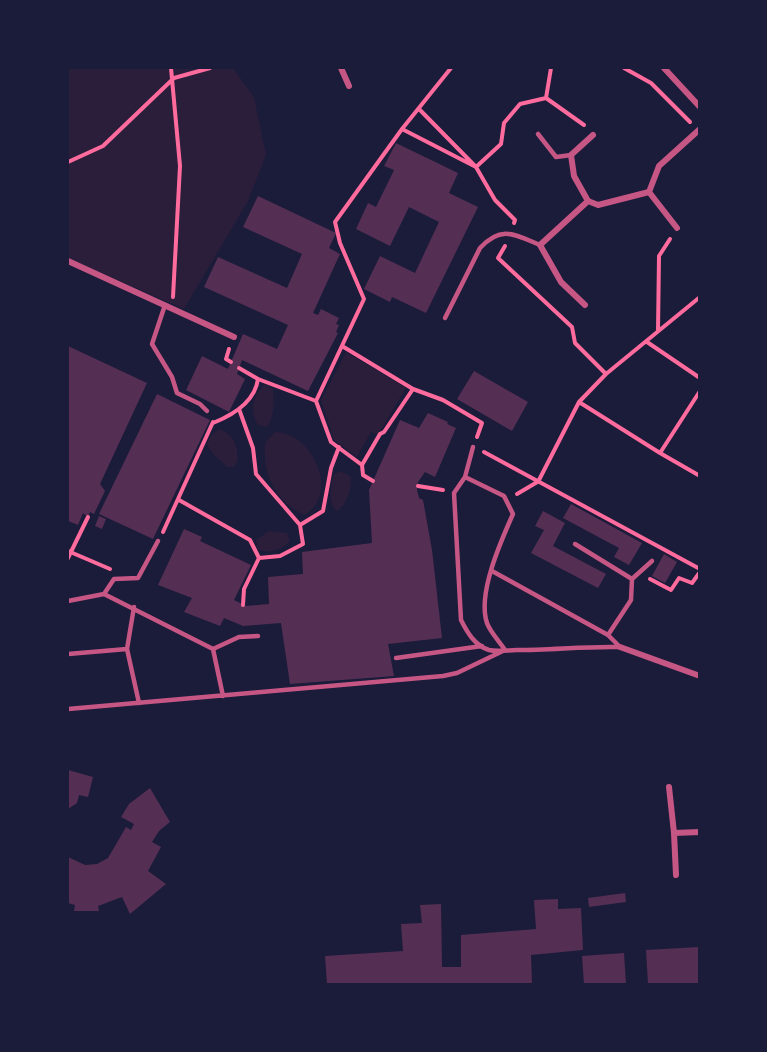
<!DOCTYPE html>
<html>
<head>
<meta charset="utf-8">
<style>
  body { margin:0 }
  #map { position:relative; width:767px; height:1052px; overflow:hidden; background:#1b1b3a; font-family:Raleway,sans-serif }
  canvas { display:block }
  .frame { position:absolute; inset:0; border:69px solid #1b1b3a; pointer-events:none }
</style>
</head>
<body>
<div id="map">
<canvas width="767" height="1052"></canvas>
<div class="frame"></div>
</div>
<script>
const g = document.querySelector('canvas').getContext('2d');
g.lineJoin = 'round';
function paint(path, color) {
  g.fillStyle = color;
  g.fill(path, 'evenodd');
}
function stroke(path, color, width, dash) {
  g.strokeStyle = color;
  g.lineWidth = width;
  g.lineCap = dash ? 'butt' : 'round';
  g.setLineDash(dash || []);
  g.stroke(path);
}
paint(new Path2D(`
  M68,68H233L254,97L266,155L248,201L184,309L68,258Z
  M346,352L406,388L378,435L371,432L357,457L334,440L321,400Z
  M265,384L273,389C274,403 275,415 267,427L258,425C249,410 253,396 265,384Z
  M219,429C234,435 237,444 238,460L234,467H227L213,454L207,444L211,435Z
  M275,432C315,433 340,497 304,515C275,501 262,474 265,443Z
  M341,471L351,477C352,489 347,503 338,511L334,509C329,498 330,486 334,474Z
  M269,531L287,533L290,542C281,549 269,555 258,549L256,540Z`), '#2a1e3b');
paint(new Path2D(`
  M396,143L458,173L449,193L478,207L426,313L392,297L390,302L364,289L380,256L415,273L439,222L409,207L390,246L356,229L368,203L376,207L394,170L384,166Z
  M258,196L336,233L329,248L340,254L313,313L318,315L321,309L339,318L336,324L339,325L336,332L338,333L308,391L242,360L237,374L245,379L229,412L186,390L202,356L228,369L243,334L277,349L288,325L204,287L218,257L287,288L302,254L243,227Z
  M68,346L147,383L100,484L105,491L94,514L90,512L88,517L83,513L78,525L68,521Z
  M474,371L528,402L512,431L457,399Z
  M157,394L210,420L153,539L99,514Z
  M428,413L448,422L447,424L456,428L435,477L425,472L418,482L417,490L419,498L423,500L432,550L442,638L388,644L394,676L290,684L281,623L243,626L224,618L220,626L184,612L192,598L158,585L184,529L202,537L200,541L251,565L234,600L246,606L269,604L268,577L303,574L302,552L372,543L369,490L373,481L400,420L419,428Z
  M571,504L642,543L629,565L614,557L619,548L563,518Z
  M543,511L565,523L553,546L606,574L598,588L531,553L544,530L535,526Z
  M99,516L106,519L102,529L95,526Z
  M664,554L677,562L665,583L652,576Z
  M68,770L93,777L88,797L79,795L77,803L68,809Z
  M150,788L170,822L159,831L152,842L161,847L148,871L166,884L130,914L122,897L98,906L99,911H74L75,905L68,903V857L85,865L97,864L108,858L126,827L131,830L134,824L121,817L129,804Z
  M625,893L626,902L589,907L588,898Z
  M558,899V909L581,908L583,950L531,955L532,984H327L325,956L403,951L401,924L422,923L420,905L441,904L442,967H461V935L536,929L534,900Z
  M699,947V984H648L646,950Z
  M624,953L626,984H584L582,956Z`), '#542f53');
stroke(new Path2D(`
  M171,68L180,166L173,297
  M624,68L651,83L690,122
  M546,98L551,68
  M402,129L476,167L419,109
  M68,162L103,146L174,78L210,68
  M514,223L515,220L495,200L476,167L501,144L504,123L520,104L546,98L584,125
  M505,246L498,258L572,327L575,343L606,374
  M658,331L659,256L670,239
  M647,342L700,378
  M342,346L413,389L443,400L482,423L477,437
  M229,349L226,359L231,362
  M258,379L316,401L331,442L362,465L363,475L373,481
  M316,401L364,299L340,243L335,222L402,129L451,68
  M579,402L660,453L700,391
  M239,409L253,448L256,474L300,525
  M213,423C233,415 255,401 258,379L239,368
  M484,452L700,569
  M660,453L700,476
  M362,465L380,434L384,432L413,389
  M539,480L579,402L606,374L700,297
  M418,486L443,490
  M517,494L539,481
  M179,500L250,540L259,558
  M163,532L213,422
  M68,551L110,569
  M68,558L88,517
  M650,579L671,590L679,578L692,583L700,572
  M243,605L244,589L259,558L280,556L303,544L300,525L323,511L331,468L339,447`), '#ff6b9d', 4);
stroke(new Path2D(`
  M538,134L556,157L571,155
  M165,305L152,344L172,377L177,393L200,404L207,411
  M445,318L480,248C501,225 514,234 540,245
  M465,477L473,447
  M575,544L632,579L631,600L608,635
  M632,579L652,561
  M104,594L114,579L138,578L158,541
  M68,601L104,594L213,649
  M134,607L127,649L139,703
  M213,649L223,696
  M213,649L239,637L258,636
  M68,654L127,649
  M396,658L482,646
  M68,709L443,676L457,673L505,650C500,642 490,632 487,623C477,594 501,541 513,514L504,496L465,477L454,493L461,620C467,632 475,646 489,650C497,652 509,650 517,650C552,650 586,646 620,647L608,635L492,571`), '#c65784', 4.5);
stroke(new Path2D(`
  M341,68L349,86
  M664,68L700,107
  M649,192L677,228
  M588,201L574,176L571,155L593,135
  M68,261L234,337
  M585,305L561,282L540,245L588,201L598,205L649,192L659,166L700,129
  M620,647L700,676
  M669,787L674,833
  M676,875L674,833L700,832`), '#c65784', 6);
</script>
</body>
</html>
